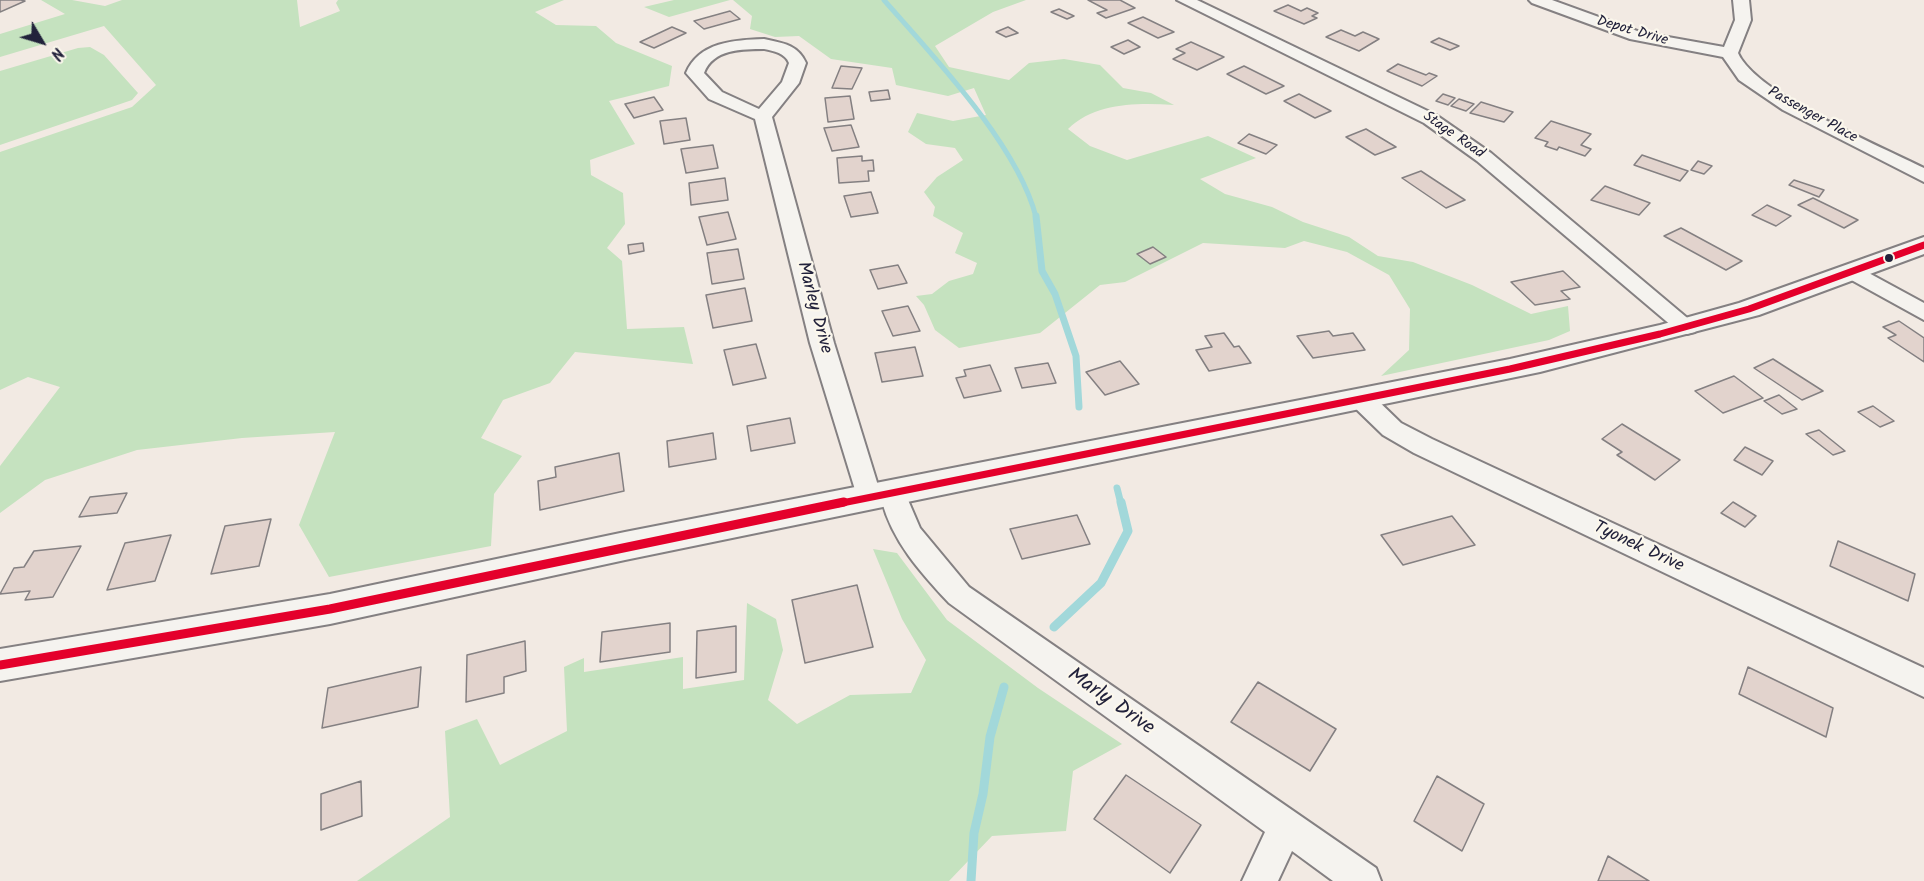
<!DOCTYPE html>
<html>
<head>
<meta charset="utf-8">
<style>
  body { margin:0 }
  #map { position:relative; width:1924px; height:881px; overflow:hidden; background:#f2eae3; font-family:Kalam,sans-serif }
  canvas { display:block }
  .north { position:absolute; left:12px; top:12px; width:60px; height:60px; -webkit-text-stroke:4px #fbf7ec; paint-order:stroke; rotate:128deg; font-size:16px; font-weight:700; line-height:24px; text-align:center; color:#22223b }
  .north::after { content:''; display:block; margin:auto; width:21px; height:27px; background:#22223b; clip-path:polygon(50% 0,100% 100%,50% 72%,0 100%) }
</style>
</head>
<body>
<div id="map">
<canvas width="1924" height="881"></canvas>
<div class="north">N</div>
</div>
<script>
const g = document.querySelector('canvas').getContext('2d');
g.lineJoin = 'round';
function paint(path, color) {
  g.fillStyle = color;
  g.fill(path, 'evenodd');
}
function stroke(path, color, width, dash) {
  g.strokeStyle = color;
  g.lineWidth = width;
  g.lineCap = dash ? 'butt' : 'round';
  g.setLineDash(dash || []);
  g.stroke(path);
}
function label(font, color, halo, rows, align = 'center') {
  g.font = font + ' Kalam,sans-serif';
  g.lineWidth = 4.5;
  g.setLineDash([]);
  g.textBaseline = 'middle';
  g.strokeStyle = halo;
  g.fillStyle = color;
  for (const [text, x, y, turn = 0] of rows) {
    g.save();
    g.translate(x, y);
    g.rotate((+turn || 0) * Math.PI / 180);
    g.textAlign = isNaN(turn) ? turn : align;
    if (halo) g.strokeText(text, 0, 0);
    g.fillText(text, 0, 0);
    g.restore();
  }
}
paint(new Path2D(`
  M41,0H72L105,6L122,0H297L300,27L340,11L336,3L338,0H564L535,12L556,25L596,26L616,43L672,66L669,86L609,101L635,144L590,160L591,175L623,193L625,224L607,248L622,261L627,329L684,327L693,364L575,352L550,383L503,400L481,438L522,456L494,494L491,546L329,577L299,525L335,432L242,438L137,450L45,480L0,513V466L60,387L28,377L0,390V152L132,107L156,85L104,26L0,57V34L65,14Z
  M674,0H730L669,17L644,7Z
  M733,0H1026L993,12L935,46L949,67L1009,80L1029,63L1064,59L1100,65L1123,88L1151,93L1174,105C1138,103 1096,102 1068,129L1090,146L1127,160L1208,136L1256,158L1200,179L1225,194L1272,207L1303,222L1349,237L1378,256L1413,262L1472,285L1531,314L1568,306L1570,331L1549,340L1381,376L1409,350L1410,309L1389,275L1347,252L1304,241L1285,248L1203,243L1125,282L1100,285L1040,333L959,348L935,330L924,305L916,296L932,294L949,281L973,274L977,263L955,253L963,233L933,216L935,207L924,192L937,177L963,160L955,148L926,144L908,132L917,113L953,121L986,115L974,88L948,96L896,85L892,68L831,59L799,36L775,37L750,29L752,16Z
  M90,47L104,55L138,93L132,100L0,145V71L78,48Z
  M873,549L897,553L947,620L1038,688L1122,744L1073,771L1066,831L992,836L949,881H357L450,817L445,731L477,719L500,765L567,731L564,667L584,658V672L683,657V689L744,680L747,603L776,619L783,650L768,700L797,724L850,695L911,693L926,660L902,619Z`), '#c5e2bf');
stroke(new Path2D(`
  M884,0C933,56 1018,145 1036,217`), '#a2d8da', 5);
stroke(new Path2D(`
  M1036,216L1042,271L1055,294L1076,356L1079,407
  M1117,488L1121,504`), '#a2d8da', 7);
stroke(new Path2D(`
  M1054,627L1101,583L1128,531L1121,502
  M971,881L974,833L983,794L990,737L1004,687`), '#a2d8da', 9);
const building = new Path2D(`
  M0,0H21L25,1L0,12Z
  M1088,0H1120L1135,8L1106,18L1097,13L1107,10Z
  M1288,5L1301,11L1307,8L1318,13L1312,16L1317,18L1304,24L1274,11Z
  M1059,9L1074,16L1067,19L1051,12Z
  M730,11L740,19L704,29L694,21Z
  M1143,17L1174,32L1158,38L1128,23Z
  M672,27L686,33L654,48L640,42Z
  M1008,27L1018,33L1006,37L996,32Z
  M1341,30L1355,36L1363,32L1379,39L1359,51L1326,37Z
  M1439,38L1459,46L1450,50L1431,42Z
  M1128,40L1140,47L1124,54L1111,47Z
  M1191,42L1224,57L1197,70L1173,59L1185,53L1176,49Z
  M1398,64L1426,75L1429,73L1437,76L1422,86L1387,71Z
  M841,66L862,68L852,89L832,88Z
  M1244,66L1284,86L1266,94L1227,74Z
  M888,90L890,99L871,101L869,92Z
  M1299,94L1331,111L1315,118L1284,101Z
  M1443,94L1455,98L1448,105L1436,101Z
  M850,96L854,119L828,122L825,98Z
  M654,97L663,110L634,118L625,104Z
  M1459,99L1474,104L1466,111L1451,106Z
  M1481,102L1513,112L1504,122L1470,113Z
  M686,118L690,140L664,144L660,121Z
  M1551,121L1591,134L1581,145L1591,149L1585,156L1559,147L1557,150L1545,146L1548,142L1535,138Z
  M851,125L859,147L832,151L824,128Z
  M1366,129L1396,147L1375,155L1346,137Z
  M1249,134L1277,145L1266,154L1238,143Z
  M713,145L718,168L686,173L681,149Z
  M1642,155L1688,171L1680,181L1634,165Z
  M862,156V161L873,160L874,171H868L869,181L839,183L837,158Z
  M1698,161L1712,166L1704,174L1691,170Z
  M1421,171L1465,200L1446,208L1402,178Z
  M725,178L728,200L691,205L689,183Z
  M1794,180L1824,190L1819,197L1789,185Z
  M1605,186L1650,203L1639,215L1591,200Z
  M871,192L878,213L851,217L844,196Z
  M1813,198L1858,220L1844,228L1798,205Z
  M1767,205L1791,216L1776,226L1752,215Z
  M728,212L736,239L707,245L699,217Z
  M1681,228L1742,261L1726,270L1664,236Z
  M643,243L644,251L629,254L628,245Z
  M1153,247L1166,257L1150,264L1137,254Z
  M738,249L744,279L712,284L707,253Z
  M898,265L907,283L878,289L870,270Z
  M1563,271L1580,287L1561,291L1570,299L1535,305L1511,282Z
  M745,288L752,321L713,328L706,295Z
  M908,306L920,331L893,336L882,311Z
  M1899,321L1924,338V362L1888,338L1896,335L1883,327Z
  M1329,331L1333,336L1353,333L1365,350L1313,358L1297,336Z
  M1224,333L1234,347L1239,346L1251,363L1209,371L1196,350L1212,347L1205,336Z
  M756,344L766,378L733,385L724,350Z
  M915,347L923,376L882,382L875,353Z
  M1773,359L1823,391L1802,400L1754,368Z
  M1120,361L1139,384L1105,395L1086,372Z
  M1048,363L1056,383L1022,388L1015,368Z
  M990,365L1001,391L964,398L956,378L966,376L964,370Z
  M1734,376L1763,398L1723,413L1695,391Z
  M1779,395L1797,409L1782,414L1764,401Z
  M1873,406L1894,421L1880,427L1858,412Z
  M790,418L795,443L751,451L747,426Z
  M1622,424L1680,460L1655,480L1617,455L1622,452L1602,439Z
  M1819,430L1845,451L1833,455L1806,434Z
  M713,433L716,459L669,467L667,441Z
  M1745,447L1773,461L1762,475L1734,460Z
  M619,453L624,491L540,510L538,481L556,477L555,467Z
  M127,493L117,513L79,517L90,497Z
  M1733,502L1756,516L1745,527L1721,513Z
  M1077,515L1090,544L1022,559L1010,529Z
  M1452,516L1475,545L1403,565L1381,535Z
  M271,519L259,566L211,574L225,526Z
  M171,535L155,581L107,590L125,543Z
  M1838,541L1915,574L1908,601L1830,566Z
  M81,546L53,597L25,600L30,591L0,594L14,568L24,567L34,551Z
  M857,585L873,647L805,663L792,600Z
  M670,623V652L600,662L602,632Z
  M736,626V672L696,678L697,631Z
  M525,641L526,671L504,677V693L466,702L467,655Z
  M421,667L418,707L322,728L328,688Z
  M1748,667L1833,708L1826,737L1739,694Z
  M1258,682L1336,729L1310,771L1231,722Z
  M1126,775L1201,825L1170,873L1094,819Z
  M1437,776L1484,804L1462,851L1414,821Z
  M361,781L362,816L321,830V794Z
  M1608,856L1649,881H1598Z`);
paint(building, '#e2d3cd');
stroke(building, '#848082', 1.5);
const minor = new Path2D(`
  M1177,0H1197L1436,115L1491,153L1698,327L1695,332L1687,334L1679,332L1477,161L1424,123Z
  M1529,0H1552L1640,32L1724,47L1735,20L1733,0H1749L1751,20L1738,53C1756,94 1882,147 1924,168V182L1783,110L1739,80L1723,57L1630,39L1532,3Z
  M764,39C783,43 798,45 806,63L799,83L772,117L834,343L880,492L884,486L893,483L902,486L920,528L969,587L1376,868L1381,881H1333L1292,851L1278,881H1242L1265,832L949,603C921,573 892,541 882,501L878,506L869,509L860,506L810,343L755,119L709,99L686,73C699,42 734,40 764,39ZM764,49C774,51 785,53 789,63L782,82L759,109L722,92L704,73C713,49 742,49 764,49Z
  M1854,265L1924,303V320L1846,277L1843,272L1846,267Z
  M1361,390L1370,393L1401,423L1432,439L1924,668V697L1414,453L1383,435L1352,405L1349,399L1352,393Z`);
const major = new Path2D(`
  M1924,237V254L1759,315L1540,372L625,560L330,624L0,681V649L330,594L625,532L1510,359L1660,325L1739,303Z`);
stroke(minor, '#848082', 4);
stroke(major, '#848082', 4);
paint(minor, '#f5f3ef');
paint(major, '#f5f3ef');
stroke(new Path2D(`
  M837,504L1510,369L1660,334L1749,309L1924,245`), '#e4002b', 7);
stroke(new Path2D(`
  M0,665L330,609L844,502`), '#e4002b', 9);
for (const [x, y, r, color] of [
  [1889,258,5,"#22223b"]
]) {
  const dot = new Path2D();
  dot.arc(x, y, r, 0, 2 * Math.PI);
  g.fillStyle = color;
  g.fill(dot);
  stroke(dot, '#fbf7ec', 2);
}
label('15px', '#22223b', '#fbf7ec', [
  ["Depot Drive",1632,32,16],
  ["Passenger Place",1812,116,29],
  ["Stage Road",1453,136,35]
]);
label('18px', '#22223b', '#fbf7ec', [
  ["Marley Drive",813,308,75],
  ["Tyonek Drive",1638,548,25]
]);
label('21px', '#22223b', '#fbf7ec', [
  ["Marly Drive",1110,703,35]
]);
</script>
</body>
</html>
